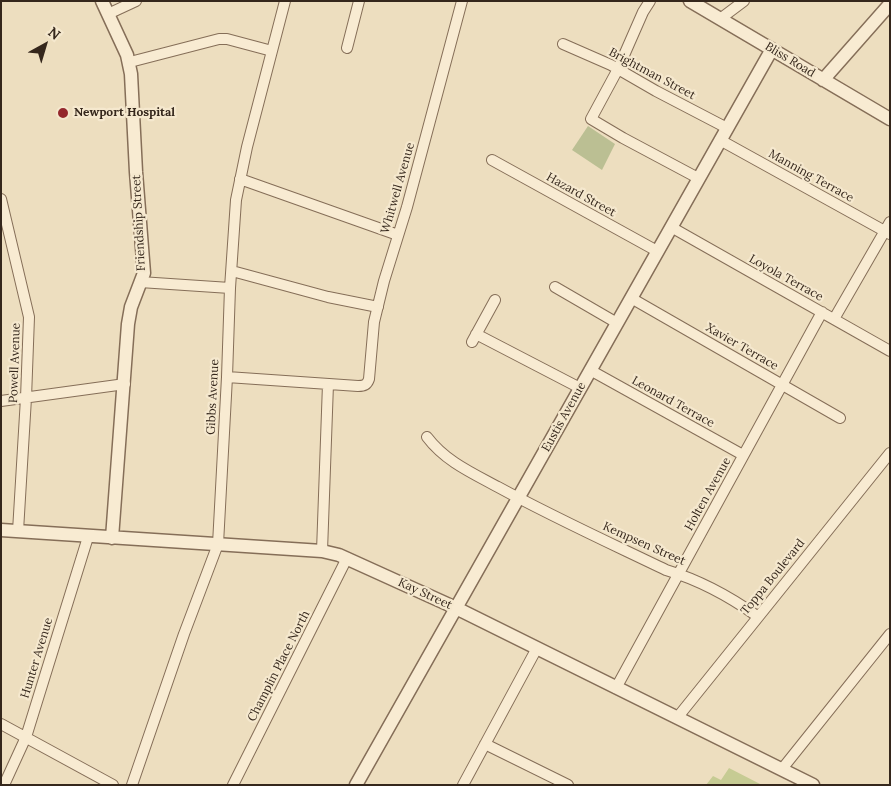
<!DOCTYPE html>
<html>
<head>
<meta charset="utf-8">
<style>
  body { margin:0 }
  #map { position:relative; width:891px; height:786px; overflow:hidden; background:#eddebf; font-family:Lora,serif }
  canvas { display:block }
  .frame { position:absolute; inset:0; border:2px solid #35271c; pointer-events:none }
  .north { position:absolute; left:20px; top:20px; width:50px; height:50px; -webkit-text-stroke:4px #f5e8ce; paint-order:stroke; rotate:39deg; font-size:14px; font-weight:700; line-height:20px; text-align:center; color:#35271c }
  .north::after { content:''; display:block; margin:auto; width:18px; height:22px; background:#35271c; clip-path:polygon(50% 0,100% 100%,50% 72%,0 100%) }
</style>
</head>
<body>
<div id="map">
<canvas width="891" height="786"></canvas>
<div class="frame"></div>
<div class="north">N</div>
</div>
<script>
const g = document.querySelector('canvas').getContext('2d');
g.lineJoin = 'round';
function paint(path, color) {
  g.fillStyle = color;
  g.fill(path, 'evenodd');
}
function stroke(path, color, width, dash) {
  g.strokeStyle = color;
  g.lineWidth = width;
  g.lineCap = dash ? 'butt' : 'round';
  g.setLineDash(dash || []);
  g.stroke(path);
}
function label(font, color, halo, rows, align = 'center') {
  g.font = font + ' Lora,serif';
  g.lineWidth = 4.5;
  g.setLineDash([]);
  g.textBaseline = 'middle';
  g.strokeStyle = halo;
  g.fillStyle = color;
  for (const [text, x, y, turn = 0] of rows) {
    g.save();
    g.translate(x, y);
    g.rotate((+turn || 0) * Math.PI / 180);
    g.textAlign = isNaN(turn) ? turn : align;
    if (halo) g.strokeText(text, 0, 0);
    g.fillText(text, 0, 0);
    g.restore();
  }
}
paint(new Path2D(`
  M729,768L762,785H706L713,776L721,780Z`), '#c6cb93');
paint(new Path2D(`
  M588,126L615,144L602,170L572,150Z`), '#bbbf93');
const minor = new Path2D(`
  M650,1L643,12L618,69L591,119L623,138L698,178
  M108,14L136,1
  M720,19L744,1
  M563,44L611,65L656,91L727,128
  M347,48L359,1
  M130,62L219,39H227L272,51
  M720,140L890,234
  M492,160L657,251
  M240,179L398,235
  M1,199L29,317L26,398L18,531
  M671,227L890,351
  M232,271L328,297L378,307
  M140,282L230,288
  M555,287L617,323
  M631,298L840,418
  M834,319L890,222
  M476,334L580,388
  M472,342L495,300
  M590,370L743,455
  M227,377L358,386C364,386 367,385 369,379L374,322L384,281L407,207L462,1
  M1,401L125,384
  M427,437C445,461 472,473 498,487C553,517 610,543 666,570C699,580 729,596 757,616
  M322,551L328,384
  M616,688L822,312
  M677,718L890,453
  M1,724L113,785
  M485,744L568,785
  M782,769L890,634
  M4,785L26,737L88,537
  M132,785L184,634L218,544L227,377L230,288L236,200L247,147L285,1
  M233,785L347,558
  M463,785L537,648`);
const tertiary = new Path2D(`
  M102,1L127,55L131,74L136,172L144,273L131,307L128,324L112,538
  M690,1L890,119
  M823,80L890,4
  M1,530L322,551L339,555L456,608L813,785
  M356,785L772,49`);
stroke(minor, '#856e58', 12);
stroke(tertiary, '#856e58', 15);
stroke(minor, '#f8ebd2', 10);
stroke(tertiary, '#f8ebd2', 12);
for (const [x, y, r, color] of [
  [63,113,6,"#94282d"]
]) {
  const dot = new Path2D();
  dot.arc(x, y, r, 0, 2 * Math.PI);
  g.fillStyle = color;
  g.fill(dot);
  stroke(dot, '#f5e8ce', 2);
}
label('12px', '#35271c', '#f5e8ce', [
  ["Bliss Road",790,60,31],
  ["Brightman Street",652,74,28],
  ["Manning Terrace",811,176,29],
  ["Whitwell Avenue",398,188,-74],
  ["Hazard Street",581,195,29],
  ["Friendship Street",139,223,-93],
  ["Loyola Terrace",786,278,29],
  ["Xavier Terrace",742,347,30],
  ["Powell Avenue",15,363,-88],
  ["Gibbs Avenue",213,397,-87],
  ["Leonard Terrace",673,402,29],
  ["Eustis Avenue",564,417,-61],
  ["Holten Avenue",708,494,-61],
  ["Kempsen Street",644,544,24],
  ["Toppa Boulevard",773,577,-51],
  ["Kay Street",425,594,25],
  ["Hunter Avenue",37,658,-73],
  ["Champlin Place North",279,666,-63]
]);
label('bold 12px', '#35271c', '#f5e8ce', [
  ["Newport Hospital",74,113]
], 'left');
</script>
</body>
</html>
